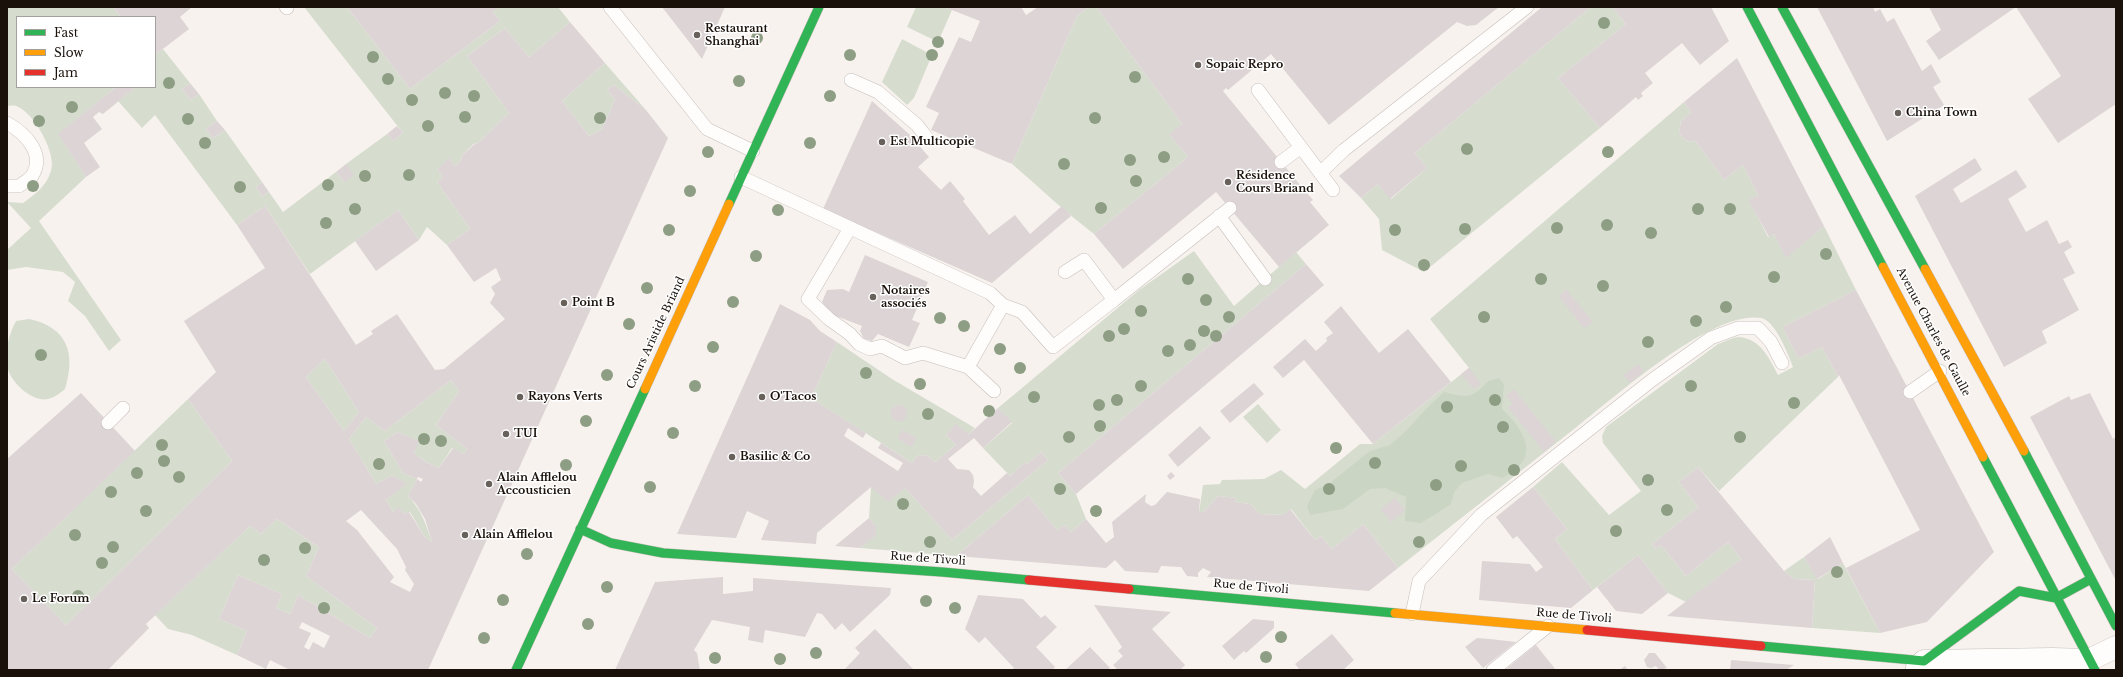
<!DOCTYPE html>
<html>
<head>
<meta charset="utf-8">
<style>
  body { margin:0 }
  #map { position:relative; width:2123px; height:677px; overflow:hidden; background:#f8f2ee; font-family:"Libre Baskerville",serif }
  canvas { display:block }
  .frame { position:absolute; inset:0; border:8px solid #1a110b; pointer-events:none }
  .legend { position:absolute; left:16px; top:16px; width:140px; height:72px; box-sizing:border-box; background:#fff; border:1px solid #a3a09d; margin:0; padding:5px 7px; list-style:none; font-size:12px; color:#1a110b }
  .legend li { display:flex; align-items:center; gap:8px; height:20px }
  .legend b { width:20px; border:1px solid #a3a09d }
</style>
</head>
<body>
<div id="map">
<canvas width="2123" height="677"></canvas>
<div class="frame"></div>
<ul class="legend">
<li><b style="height:5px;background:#30b455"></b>Fast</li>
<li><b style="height:5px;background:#ff9f0a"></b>Slow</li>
<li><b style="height:5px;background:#e5322d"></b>Jam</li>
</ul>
</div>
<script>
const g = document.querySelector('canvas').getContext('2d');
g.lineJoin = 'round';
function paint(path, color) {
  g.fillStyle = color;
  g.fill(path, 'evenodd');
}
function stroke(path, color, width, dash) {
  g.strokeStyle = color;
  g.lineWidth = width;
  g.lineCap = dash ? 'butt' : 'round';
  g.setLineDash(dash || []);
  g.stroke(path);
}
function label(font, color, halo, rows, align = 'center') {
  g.font = font + ' "Libre Baskerville",serif';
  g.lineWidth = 3;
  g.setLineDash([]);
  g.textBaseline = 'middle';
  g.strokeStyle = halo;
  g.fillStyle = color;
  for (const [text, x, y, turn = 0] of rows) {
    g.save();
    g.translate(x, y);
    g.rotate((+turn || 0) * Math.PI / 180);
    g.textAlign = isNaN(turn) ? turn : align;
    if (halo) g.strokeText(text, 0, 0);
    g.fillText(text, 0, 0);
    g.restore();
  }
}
paint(new Path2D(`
  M7,7H113L121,17H17V87H116L59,134L86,177L39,221L121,340L109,351L85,316L68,301L75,282L63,272L26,267L7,270V250L31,228L7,202L23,203C35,194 46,187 51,171C57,154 34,112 16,106C14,105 10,106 7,106Z
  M304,7H347L410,89L500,21L493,12L500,7H558L570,22L529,57L505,28L467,56L509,113L477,144L475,143L461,156L462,159L455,166L449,159L437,169L443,177L437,182L470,229L447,245L427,227L419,240L398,210L310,274L265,206L237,225L155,115L142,128L118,101L136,87H155V55L163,49L190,83L182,89L191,100L199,94L217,121L206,129L213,138L225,130L262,182L256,187L262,196L269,192L283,212L336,172L344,182L346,164L387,134L393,141L403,133Z
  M916,7H944L952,10L938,42L907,27Z
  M1089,7H1096L1182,124L1170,135L1188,157L1094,234C1065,212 1039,187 1012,164L1077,16Z
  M1591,7H1612L1626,24L1558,78L1600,128L1424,272L1382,250L1379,219L1361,198L1378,184L1391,199L1427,168L1415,153Z
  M902,39L932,55L914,98L907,105L882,82Z
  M605,63L646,110L614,85L607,90L615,100L602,129L589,136L562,101Z
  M1684,102L1691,112L1681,121L1679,133L1685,140L1693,142L1695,140L1724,180L1743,165L1758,195L1749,200L1768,237L1774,234L1786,257L1824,226L1856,290L1784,326V330L1797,356L1800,358L1822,347L1838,377L1719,491L1698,467L1679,482L1698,507L1652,544L1656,549L1661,545L1686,576L1728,542L1741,559L1686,602L1668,593L1638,555L1593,590L1555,539L1567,529L1533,487L1562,462L1609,515L1641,491L1603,443L1602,436L1606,427L1718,344C1724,342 1733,337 1739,337C1761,339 1769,358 1778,375L1793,367C1788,354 1775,320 1761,318C1711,310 1613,399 1574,429C1516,475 1457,521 1398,568L1363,524L1332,549L1321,536L1315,540L1291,509L1283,515L1260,514L1250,504L1235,502L1236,498L1218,496L1203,512H1199L1203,485L1220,484L1222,480L1264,479L1281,470L1305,489L1360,444H1373L1469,368L1430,319Z
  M1194,251L1234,306L1296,252L1306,264L1058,473L1076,494L1086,519L1071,532L1065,525L1057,530L1028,495L956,556L860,548L876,534V526L869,518L871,487L905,488L952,540L1048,460L1041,452L1027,464L1025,462L1010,476L983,448L1012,423L998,408L1139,290Z
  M29,319C68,327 76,354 65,389C58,395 50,401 40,399C26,396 9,380 7,365C5,349 9,334 16,321Z
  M837,342L892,379L975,428L969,434L956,425L946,435L956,445L935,462L927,455L917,456L912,463L906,459L811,398Z
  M325,359L359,412L344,431L306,377Z
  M451,380L459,391L436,425L467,449L464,454L452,448L439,468L426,462L414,453L418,441L397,432L384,441L403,473L417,479L408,496C421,509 426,524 432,542L424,536L410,512L404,514L399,508L393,512L386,500L406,484L392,475L376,484L349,439L366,417L385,431Z
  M188,399L232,461L66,625L12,569Z
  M1258,404L1281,430L1267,443L1243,417Z
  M277,519L319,547L306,576L377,628L370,638L298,595L290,614L276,608L282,594L238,575L219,619L247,631L237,655L192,635L168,629L155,615L250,526L261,534Z
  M1804,557L1818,579L1843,563L1880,633L1812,628L1815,580L1794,579L1784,571Z`), '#d6ddcf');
paint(new Path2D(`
  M1499,378L1504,384L1502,409C1517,423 1539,449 1517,468C1513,472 1507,475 1502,478L1488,474L1462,483L1455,491L1450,505L1421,523L1405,521L1406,497L1385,488L1370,489L1343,509L1310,515L1307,506L1315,490L1330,483L1370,451L1390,445L1406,431L1426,409L1444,392C1453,394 1467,399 1475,393C1487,386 1481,382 1499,378Z`), '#cbd5c3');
paint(new Path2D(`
  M113,7H192L180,17L189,29L155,55V17H121Z
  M347,7H500L493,12L500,21L410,89Z
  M662,7H725L702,59L690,43Z
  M944,7H1021L1026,15L1038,7H1089L1077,16L1012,164L931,130L939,113L926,107L959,37L971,42L980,21Z
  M1096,7H1499L1476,25L1467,26L1457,22L1329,125L1271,54L1228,90L1226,88L1223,91L1301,186L1313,200L1310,202L1329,225L1279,267L1216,192L1123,269L1094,234L1188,157L1169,134L1182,124Z
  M1542,7H1591L1415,153L1427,168L1390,199L1378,184L1361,198L1339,176Z
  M1612,7H1711L1729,41L1700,65L1682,43L1645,73L1653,83L1641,93L1643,96L1638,100L1636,97L1600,128L1558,78L1626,24Z
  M1817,7H1873L1875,12L1880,9L1887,22L1894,18L1922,71L1931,64L1941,82L1933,87L1944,105L1887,141Z
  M1929,7H2016L1939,60L1926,41L1941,30Z
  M2016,7H2116V104L2058,143L2028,99L2061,76Z
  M570,22L605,63L562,101L589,136L602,129L615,100L607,90L614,85L646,110L668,138L428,670H290L270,660L266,669L237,655L247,631L219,619L238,575L282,594L276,608L290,614L298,595L370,638L377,628L306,576L319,547L277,519L261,534L250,526L146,624L149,628L108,670H7V459L81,393L135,451L12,569L66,625L232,461L188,399L216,372L184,321L265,268L237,225L265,206L356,345L373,334L371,331L397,314L435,370L444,369L505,319L490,303L495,294L491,287L501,280L496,268L474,282L447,245L470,229L437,182L443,177L437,169L449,158L455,166L462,159L461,156L476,143L477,144L509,113L467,56L505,28L529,57ZM325,359L359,412L344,431L306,377ZM451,380L459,391L436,425L467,449L464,454L453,448L439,468L426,462L414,453L419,441L397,432L384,441L403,473L417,479L418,477L423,479L421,482L417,479L408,496L416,504L425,519L432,542L424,536L409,512L404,514L399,507L393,512L386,500L407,484L392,475L376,484L349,439L366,417L385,431ZM361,510L397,549L406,567L405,570L414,584L410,592L390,582L394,577L357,530L346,521ZM302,622L330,636L324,648L313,642L309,650L304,647L311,633L299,628Z
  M1737,58L1824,226L1786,258L1774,234L1769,237L1748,200L1758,195L1743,165L1724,180L1695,140L1693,142L1685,140L1679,133L1681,121L1691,112L1684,102Z
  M190,83L199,94L191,100L182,89Z
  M116,87H136L103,114L99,112L93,117L102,129L84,143L100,167L86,177L58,134Z
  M872,101L909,134L929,157L918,167L941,190L950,181L965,199L963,201L989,235L1015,215L1030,234L1062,206L1071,216L992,283L823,209Z
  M217,121L225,130L213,138L206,129Z
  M397,126L403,133L393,141L387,134Z
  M1975,158L1982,170L1953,189L1961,203L2016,170L2027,187L2008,199L2026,232L2047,220L2059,244L2068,240L2072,247L2064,252L2075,273L2063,279L2079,310L2042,331L2047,343L2004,367L1915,196Z
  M346,164L354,175L344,182L336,172Z
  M262,182L269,192L262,196L256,187Z
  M398,210L419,240L376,271L355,241Z
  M865,255L928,282L912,320L920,323L909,347L878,334L872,341L864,339L860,331L862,326L831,314L822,302L827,290L843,289L849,292Z
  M1306,264L1324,285L1076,494L1058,473Z
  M1566,289L1593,322L1584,328L1559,297Z
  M1856,290L1994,552L1927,622L1880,633L1846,568L1920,530L1839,375L1838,377L1822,347L1800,358L1797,356L1784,330V326Z
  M780,304L810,320L820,331L837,342L811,398L866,433L863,438L848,428L844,436L898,471L903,463L878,448L881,443L912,463L917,456L927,455L935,462L956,445L946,435L956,424L969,434L998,408L1012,422L983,448L974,438L948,459L957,469L969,470L973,475L974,481L973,487L981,496L1007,473L1010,476L1025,462L1027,464L1041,452L1048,460L952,540L905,488L888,502L871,487L817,533L816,544L761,540L769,521L747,511L736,538L677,534Z
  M1341,306L1379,353L1408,329L1451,382L1373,444L1304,360L1283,378L1273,367L1305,339L1316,351L1327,341L1326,338L1333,333L1324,322Z
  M1638,364L1644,371L1630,383L1623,375Z
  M1469,368L1481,384L1474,389L1461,374Z
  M1254,383L1264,394L1230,423L1220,411Z
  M1514,389L1556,442L1544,452L1508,407L1513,404L1506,395Z
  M2090,393L2113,439L2116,437V581L2030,417L2069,396L2071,400Z
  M891 413a8 8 0 1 1 16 0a8 8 0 1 1-16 0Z
  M1200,426L1211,438L1178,467L1168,455Z
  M903,430L917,438L911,447L897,438Z
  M1698,467L1784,571L1794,579L1815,580L1812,628L1667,616L1741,559L1728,542L1686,576L1661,545L1656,549L1652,544L1698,507L1679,482Z
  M1171,472L1175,476L1170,480L1167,476Z
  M1533,487L1567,529L1555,539L1593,590L1571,608L1479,600L1482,561L1530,564L1536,572L1543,567L1517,536L1513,539L1496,517Z
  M1167,492L1200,499L1199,512H1203L1218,496L1236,498L1235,502L1250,504L1260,514L1283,515L1290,509L1315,540L1321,536L1332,549L1363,524L1398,568L1369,591L1207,577L1211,572L1203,568L1198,573V577L1187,576L1181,567L1161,566L1158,573L1125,571L1115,560L1106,568L956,556L1028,495L1057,530L1065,525L1071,532L1086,519L1106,543L1114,537L1112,522L1146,494L1145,502L1151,506L1155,505Z
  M1395,498L1405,510L1391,522L1381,509Z
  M869,518L876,526V535L860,548L835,546Z
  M1830,537L1843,563L1817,579L1804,557Z
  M1638,555L1668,593L1642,614L1616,611L1597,587Z
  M723,577V594L753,591V578L891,588L890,595L850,632L842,623L835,630L822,614L817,613L805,637L765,630L763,643L748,640L750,627L712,620L694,650L697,653L700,670H615L655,582Z
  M978,595L1023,599L1041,618L1045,615L1057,627L1036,647L1055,667L1052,670H1011L1014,668L985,637L979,643L965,629Z
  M1094,605L1171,612L1152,629L1185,665L1180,670H1118L1113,665L1123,656L1118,651L1122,647Z
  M1253,619L1274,621V628L1246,653L1244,651L1234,660L1222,646Z
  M875,629L914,670H844L860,653L855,648Z
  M1332,634L1354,660L1343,670H1300L1295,664Z
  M1477,638L1490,639L1516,642L1483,668L1465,647Z
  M1536,645L1556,670H1505Z
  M1090,647L1110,668L1107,670H1065Z
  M1649,653H1655L1667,668L1659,670L1656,666L1651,668L1647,667L1644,660Z
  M1731,660L1794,665L1786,670H1730Z
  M1625,666L1628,670H1619Z`), '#dcd4d5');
const lane = new Path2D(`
  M286,7L287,8
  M610,7L707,129L753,151
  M851,80L878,92L917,125L927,138
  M1258,90L1333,190
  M7,123C25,133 46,154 32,176C29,180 23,183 19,186H7
  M1281,162L1301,147
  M1320,173L1344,150L1527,7
  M741,177L990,293L1003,305
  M1219,216L1265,279
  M850,228L808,299L829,319L850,334L859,344L870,349L882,346L905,358L923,353L968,367L994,391
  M1114,300L1230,208
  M968,367L1003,305L1022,312L1053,347L1114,300L1084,260L1065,272
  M1910,392L1940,371
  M108,423L123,408
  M1412,614L1419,581L1481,515L1652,380L1711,338L1738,328H1758L1771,342L1782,363
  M1493,670L1548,626`);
const street = new Path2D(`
  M1917,668L1924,661L2052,659L2089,660L2116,647`);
const fast = new Path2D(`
  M1747,7L1883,267
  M1782,7L1925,269
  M729,204L819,7
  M2024,451L2116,626
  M1983,457L2095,670
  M580,529L611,543L663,553L942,572L1029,580
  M1129,589L1395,613
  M1761,646L1924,661L2019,591L2056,598L2091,579
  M516,670L645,389`);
const slow = new Path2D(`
  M1883,267L1983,457
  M1925,269L2024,451
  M645,389L729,204
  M1395,613L1587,630`);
const jam = new Path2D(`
  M1029,580L1129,589
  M1587,630L1761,646`);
stroke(lane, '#c5beb9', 14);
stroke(street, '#c5beb9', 23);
stroke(fast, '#c5beb9', 10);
stroke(slow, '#c5beb9', 10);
stroke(jam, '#c5beb9', 10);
stroke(lane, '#fefdfc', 13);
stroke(street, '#fefdfc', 22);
stroke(fast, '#30b455', 9);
stroke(slow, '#ff9f0a', 9);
stroke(jam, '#e5322d', 9);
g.fillStyle = '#8e9e84';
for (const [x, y] of [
  [1604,23],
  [757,38],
  [938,42],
  [850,55],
  [932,55],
  [373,57],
  [1135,77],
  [388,79],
  [739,81],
  [169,83],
  [445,93],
  [474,96],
  [830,96],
  [412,100],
  [72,107],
  [465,117],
  [600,118],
  [1095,118],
  [188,119],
  [39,121],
  [428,126],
  [205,143],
  [810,143],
  [1467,149],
  [708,152],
  [1608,152],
  [1164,157],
  [1130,160],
  [1064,164],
  [409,175],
  [365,176],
  [1136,181],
  [328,185],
  [33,186],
  [240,187],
  [690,191],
  [1101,208],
  [355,209],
  [1698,209],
  [1730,209],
  [778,210],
  [326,223],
  [1607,225],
  [1557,228],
  [1465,229],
  [669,230],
  [1395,230],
  [1651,233],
  [1826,254],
  [756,256],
  [1424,265],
  [1774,277],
  [1188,279],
  [1541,279],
  [1603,286],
  [647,288],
  [1206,300],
  [733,302],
  [1726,307],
  [1141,311],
  [1229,317],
  [1484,317],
  [940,318],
  [1696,321],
  [629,324],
  [964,326],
  [1124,329],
  [1204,331],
  [1109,336],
  [1216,336],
  [1648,342],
  [1190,345],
  [713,347],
  [1000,349],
  [1168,351],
  [41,355],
  [1020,368],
  [866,373],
  [607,375],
  [920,384],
  [695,386],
  [1141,386],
  [1691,386],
  [1034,397],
  [1117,400],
  [1495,400],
  [1794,403],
  [1099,405],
  [1447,407],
  [989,411],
  [928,414],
  [586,421],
  [1100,426],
  [1503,427],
  [673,433],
  [1069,437],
  [1740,437],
  [424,439],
  [441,441],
  [162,445],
  [1336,448],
  [164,461],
  [1375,463],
  [379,464],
  [566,465],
  [1461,466],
  [1514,470],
  [137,473],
  [179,477],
  [1648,480],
  [1436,485],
  [650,487],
  [1060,489],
  [1329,489],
  [111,492],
  [903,504],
  [1667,510],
  [146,511],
  [1096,511],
  [1616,531],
  [75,535],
  [930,542],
  [1419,542],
  [113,547],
  [305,548],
  [527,554],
  [264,560],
  [102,563],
  [1837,572],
  [607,587],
  [78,596],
  [503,600],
  [926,601],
  [324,608],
  [955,608],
  [588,624],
  [1281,637],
  [484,638],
  [816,653],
  [1266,657],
  [715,658],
  [780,659]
]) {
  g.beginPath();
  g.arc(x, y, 6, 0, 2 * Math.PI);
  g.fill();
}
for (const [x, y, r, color] of [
  [697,35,4,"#68605a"],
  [1198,65,4,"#68605a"],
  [1898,113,4,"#68605a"],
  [882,142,4,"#68605a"],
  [1228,182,4,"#68605a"],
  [873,297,4,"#68605a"],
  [564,303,4,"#68605a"],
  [520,397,4,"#68605a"],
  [762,397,4,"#68605a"],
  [506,434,4,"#68605a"],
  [732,457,4,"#68605a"],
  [489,484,4,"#68605a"],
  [465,535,4,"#68605a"],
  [24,599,4,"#68605a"]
]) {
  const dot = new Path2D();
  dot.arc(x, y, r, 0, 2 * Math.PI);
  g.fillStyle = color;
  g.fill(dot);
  stroke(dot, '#fff', 1.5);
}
label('bold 11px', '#1a110b', '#fff', [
  ["Restaurant",705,29],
  ["Shanghai",705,42],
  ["Sopaic Repro",1206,65],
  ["China Town",1906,113],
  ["Est Multicopie",890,142],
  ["Résidence",1236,176],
  ["Cours Briand",1236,189],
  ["Notaires",881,291],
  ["associés",881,304],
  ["Point B",572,303],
  ["Rayons Verts",528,397],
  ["O'Tacos",770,397],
  ["TUI",514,434],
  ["Basilic & Co",740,457],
  ["Alain Afflelou",497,478],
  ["Accousticien",497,491],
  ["Alain Afflelou",473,535],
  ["Le Forum",32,599]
], 'left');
label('11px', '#1a110b', '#fff', [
  ["Avenue Charles de Gaulle",1933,332,62],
  ["Cours Aristide Briand",656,333,-65],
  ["Rue de Tivoli",928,559,4],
  ["Rue de Tivoli",1251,587,5],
  ["Rue de Tivoli",1574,616,5]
]);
</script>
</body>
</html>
